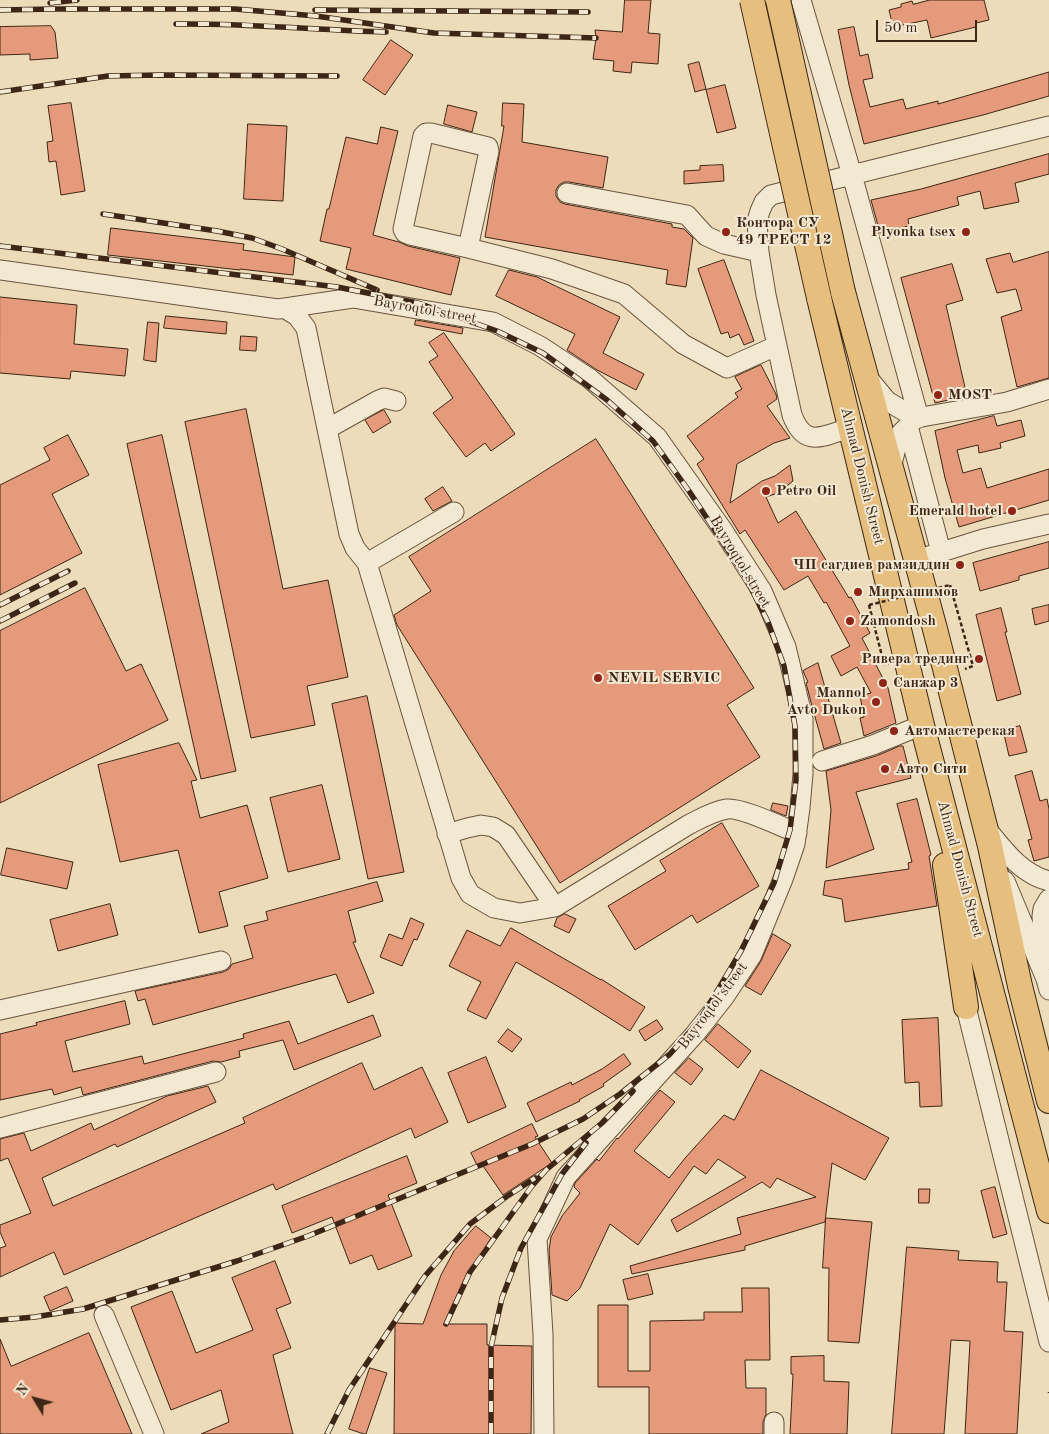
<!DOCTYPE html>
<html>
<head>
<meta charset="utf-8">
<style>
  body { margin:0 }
  #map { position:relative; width:1049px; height:1434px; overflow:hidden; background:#eddcba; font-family:"Old Standard TT",serif }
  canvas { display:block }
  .north { position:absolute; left:10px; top:1374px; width:50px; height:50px; -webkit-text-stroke:4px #f3e8d2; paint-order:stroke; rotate:307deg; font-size:14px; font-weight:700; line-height:20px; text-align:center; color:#3d2615 }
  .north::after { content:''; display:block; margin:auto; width:18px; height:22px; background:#3d2615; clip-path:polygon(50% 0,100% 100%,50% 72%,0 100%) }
  .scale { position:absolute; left:876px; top:20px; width:101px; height:22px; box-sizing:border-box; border:2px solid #3d2615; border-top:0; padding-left:6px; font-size:15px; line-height:18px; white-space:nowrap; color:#3d2615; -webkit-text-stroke:4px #f3e8d2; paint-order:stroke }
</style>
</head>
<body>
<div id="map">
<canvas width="1049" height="1434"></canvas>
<div class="north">N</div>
<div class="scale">50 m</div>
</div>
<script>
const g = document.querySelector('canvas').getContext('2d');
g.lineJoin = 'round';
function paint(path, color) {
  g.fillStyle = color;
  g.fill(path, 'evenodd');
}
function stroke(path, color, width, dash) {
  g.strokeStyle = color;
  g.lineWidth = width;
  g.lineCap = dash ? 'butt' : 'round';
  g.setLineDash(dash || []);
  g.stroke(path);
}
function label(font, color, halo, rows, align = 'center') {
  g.font = font + ' "Old Standard TT",serif';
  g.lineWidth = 4;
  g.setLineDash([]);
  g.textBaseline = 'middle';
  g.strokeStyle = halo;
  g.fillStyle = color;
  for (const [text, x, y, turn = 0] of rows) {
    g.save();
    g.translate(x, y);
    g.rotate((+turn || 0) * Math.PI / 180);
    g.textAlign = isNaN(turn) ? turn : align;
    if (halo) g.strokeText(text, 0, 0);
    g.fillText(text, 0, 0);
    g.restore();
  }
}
const building = new Path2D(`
  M625,0H651L648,33L660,34L658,64L632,62L631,73L613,71L614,61L593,59L596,38L595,30L622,32Z
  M930,0H984L989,20L976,23V27L931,38L927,20L893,27L889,10L901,7V4L912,1L913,4Z
  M51,26L55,32L58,58L30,60V54L0,55V27Z
  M854,27L860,56L868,54L873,78L863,80L870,107L903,99L906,109L938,101V104L1049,72V96L983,115L864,144L849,85L838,30Z
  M391,40L413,55L385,95L363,80Z
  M699,62L706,89L695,92L688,65Z
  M725,85L736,128L717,133L706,90Z
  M71,103L85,191L61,195L56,161L49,162L47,142L53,141L48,106Z
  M503,103L524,104L522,142L608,157L603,188L569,182H564L559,185L556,190V196L560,202L565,204L672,224V227L684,229L693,238L686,287L666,284L668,270L485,237L504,126H502Z
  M448,105L477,112L472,132L444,124Z
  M248,124L287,126L283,201L244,199Z
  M381,127L398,131L373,235L399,242L408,246L460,258L451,295L346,269L351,248L320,241L327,209H329L346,137L377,144Z
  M1049,154V174L1015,183L1019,202L984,209L980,191L957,197L959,205L908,219L909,226L880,233L871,200L921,189Z
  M723,165L724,181L684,184V171L700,170V166Z
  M111,228L244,244L243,250L295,257L293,275L240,269V270L108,255Z
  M1049,252V378L1017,387L1001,317L1022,310L1016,289L997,293L986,259L1010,253L1013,262Z
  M724,260L754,341L744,345L739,334L730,338L728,332L721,334L698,269Z
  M952,264L963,300L946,305L967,396L935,403L901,278Z
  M509,270L537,277L620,317L603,353L644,374L636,390L597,370L567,350L575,334L496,296Z
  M0,297L77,305L74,344L128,349L125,376L71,371L70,379L0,373Z
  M166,316L227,322L226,334L164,328Z
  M416,320L463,328L462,334L415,325Z
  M148,322L159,323L156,362L144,360Z
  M444,333L515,434L491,451L485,443L466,457L433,413L453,398L429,362L438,356L429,343Z
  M241,336L257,337L256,351L240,350Z
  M761,365L776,394L777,399L767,406L790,438L774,443L737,464L730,503L762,481L775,476L790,465L793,481L778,493L766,497L778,523L796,511L849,598L851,597L870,633L862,638L888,688L896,723L864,736L860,718L864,717L860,696L871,693L857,667L841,676L831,656L850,646L826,602L824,603L808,576L784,590L745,530L740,534L697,464L704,459L687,436L738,397L735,393L742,389L735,377Z
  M246,409L283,589L328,580L348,677L307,686L315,725L251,738L185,422Z
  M384,410L391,422L373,433L365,420Z
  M994,416L997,426L1021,420L1025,436L1000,443L1001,448L979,453L978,445L957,450L963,473L981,468L987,488L1049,469V500L959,527L945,478L935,431Z
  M68,435L89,475L52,494L82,553L0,595V485L50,460L44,448Z
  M162,435L236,771L201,779L127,444Z
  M596,439L754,688L727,705L760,757L560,883L397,625L394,615L431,591L409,557Z
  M443,487L452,501L433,511L425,499Z
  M1049,542V568L1019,576V580L980,591L973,563Z
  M85,588L126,671L141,664L168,720L0,803V631Z
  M1049,605V621L1035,625L1032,609Z
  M1001,608L1007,632H1005L1021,694L997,701L976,615Z
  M818,663L841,743L824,749L812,706L806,683L808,682L803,671Z
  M367,696L404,872L368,879L332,704Z
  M1020,726L1027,752L1009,756L1003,730Z
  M179,743L197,780L191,781L200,818L247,805L268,878L219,892L228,926L199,933L178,850L120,862L98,765Z
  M900,746H903L911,778L856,792L874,849L826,868L831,810L826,771L876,756Z
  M1032,771L1040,801L1047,799L1049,809V857L1034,861L1028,840L1032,839L1015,776Z
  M322,785L340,859L288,872L270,798Z
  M917,799L931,855L929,856L937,906L845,922L842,899L823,895L825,881L909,869L908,863L912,862L897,804Z
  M773,803L788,806L786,816L771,810Z
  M722,823L759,886L697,923L692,915L635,950L608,906L666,871L660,861Z
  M7,848L73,862L67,889L1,875Z
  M377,882L383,901L348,911L356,942H353L374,993L348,1003L336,974L153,1025L145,999L138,1001L135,991L223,972L229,969L232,964L253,958L244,926L268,920L266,912Z
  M110,904L118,935L58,951L50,920Z
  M565,914L576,919L569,933L554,926L557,918Z
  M411,918L424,924L417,940L414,939L402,966L380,957L389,934L402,939Z
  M511,928L601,980V979L645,1007L630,1031L573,995L516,962L486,1019L467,1010L481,982L449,966L467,930L500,946Z
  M773,934L791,945L761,995L745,986L761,961Z
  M125,1001L130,1024L65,1041L73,1072L142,1056L144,1064L244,1038L243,1034L289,1021L298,1044L373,1015L381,1036L294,1070L283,1040L239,1051L240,1057L221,1062L213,1061L83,1095L81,1087L54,1095L52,1089L0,1100V1034L37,1025L36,1023Z
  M938,1018L942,1106L920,1107L919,1082L905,1083L902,1020Z
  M657,1020L663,1029L645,1041L639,1031Z
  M718,1024L751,1051L738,1068L705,1040Z
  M508,1029L522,1039L512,1052L498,1042Z
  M624,1054L631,1064L603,1084L604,1086L579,1100L580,1101L536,1122L527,1103L571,1082L572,1085L602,1069Z
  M486,1057L506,1107L468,1123L448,1073Z
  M689,1058L703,1069L691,1085L675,1073Z
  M362,1063L374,1090L422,1067L448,1122L415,1138L411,1128L276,1190L273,1184L64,1275L54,1252L0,1277V1248L6,1246L0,1232V1225L31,1213L8,1158L0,1161V1139L24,1133L31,1151L91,1123L94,1130L167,1096L208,1086L216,1102L117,1147L115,1144L42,1178L53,1206L245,1123L243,1118Z
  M761,1070L889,1138L865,1180L832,1163L825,1222L745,1246V1250L632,1274L630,1266L741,1234L737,1218L816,1197L777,1178L770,1188L762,1182L677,1232L671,1220L746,1177L718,1159L706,1174L694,1166L638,1245L610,1224L580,1288L567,1301L552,1295L549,1250L551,1237L562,1216L580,1193L574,1187L575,1183L597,1159L599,1161L617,1138L618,1139L660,1090L675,1102L634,1151L669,1178L686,1157L724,1115L734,1120Z
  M532,1124L538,1136L535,1137L552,1163L503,1195L481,1163L477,1165L471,1153Z
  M407,1156L417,1183L388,1195L412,1256L378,1270L372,1255L350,1264L332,1217L292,1233L282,1206Z
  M995,1187L1007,1234L993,1238L981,1191Z
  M919,1189H930L929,1203H919Z
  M826,1218L872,1222L859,1343L828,1341L829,1268H823Z
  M476,1226L491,1238L463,1283L444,1324H487V1345L532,1346L531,1434H394L395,1323L423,1324L441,1275L454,1251Z
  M907,1247L959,1251L958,1260L998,1262L997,1282H1007L1004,1331L1023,1332L1017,1434H965L970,1341L951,1340L944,1434H892Z
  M275,1261L291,1303L276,1309L291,1348L273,1355L293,1434H201L229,1422L221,1390L171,1410L131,1307L172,1291L196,1353L253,1330L232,1278Z
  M648,1274L653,1294L628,1300L623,1280Z
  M67,1287L73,1301L50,1311L44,1297Z
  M742,1288H769L770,1360H745L746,1388H766V1414L763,1422V1434H649V1387H598V1305H628V1371H650V1321L704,1320V1312H742Z
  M89,1333L132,1434H0V1339L11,1366Z
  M824,1356V1381L849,1382L847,1434H790L793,1374H791V1357Z
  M370,1368L387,1373L366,1434H364L349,1429Z`);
paint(building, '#e59b7b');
stroke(building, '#3d2615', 1);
const minor = new Path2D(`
  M801,0L852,175L919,418
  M567,193L687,215L706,236L724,244L759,252
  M468,248L410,235L405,233L403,229L423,136L426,133H431L488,147L489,151L468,248L552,269L624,294L683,344L727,368L776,346
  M0,270L278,309L353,298L493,322L540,346L589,378L657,437L722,529L762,591L786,647L803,719V774L800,808L795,844L783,879L752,955L725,996L695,1034L566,1177L537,1239L543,1334L544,1434
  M284,308L297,316L306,328L349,534L355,548L367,563L461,878L470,894L494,908L520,913L555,907L688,825C700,819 713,811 727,809C741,807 782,827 797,833
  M868,378L887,401L916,418
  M908,426L941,552
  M850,428C822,436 805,449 792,415L766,295L759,252L757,221L760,211L764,202L771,195L1049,126
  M327,429L377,401L384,398L396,401
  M891,468L898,440L901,433L916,418L1007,402L1049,389
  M916,560L983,539L1049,524
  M367,563L454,512
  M822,761L873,745L922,725
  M986,828C1004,850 1021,874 1049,881
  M447,834L467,828L481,825L493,827L506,835L555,907
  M1005,881L1046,979L1049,990
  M1045,961L1042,916L1043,909L1049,899
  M966,1007L1049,1342
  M0,1010L221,961
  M0,1128L216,1072
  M104,1315L154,1434
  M774,1434V1422`);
const major = new Path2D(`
  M843,292L935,629L990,846L1020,986L1049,1101
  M819,298L922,725L1049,1211
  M945,865L966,1007`);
stroke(minor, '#69543e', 21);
stroke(major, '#3d2615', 26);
stroke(new Path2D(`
  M950,585L973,666L965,669
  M869,605L884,664L889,663
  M1049,1392V1393`), '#3d2615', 2.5, [4, 2.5]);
stroke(minor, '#f3e8d2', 19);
stroke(major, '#e6be7d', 24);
const rail = new Path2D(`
  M50,3L77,0
  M0,10L55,9H235L316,16L434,33L596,38
  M315,10L588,12
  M176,24C246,23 316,30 386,32
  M0,92L108,76L160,75L337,76
  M103,214L217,231L252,238L282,249L377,290
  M0,246L337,287L418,303L497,331L543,353L607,400L653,441L689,491L745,576L768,622L784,666L795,726L796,780L790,830L774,883L741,951L700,1020L670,1054L620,1094L583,1119L532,1144L308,1236L237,1261L83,1309L35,1317L0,1320
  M0,605L68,571
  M0,621L75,583
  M446,1324L470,1272L532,1186L546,1170L602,1123L633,1091
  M327,1434L349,1390L425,1276L470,1224L506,1197L535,1178
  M491,1434V1347L502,1298L521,1248L562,1174L586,1143`);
stroke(rail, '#3d2615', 5.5);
stroke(rail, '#f3e8d2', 4, [11]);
const majorBridge = new Path2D(`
  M752,0L819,298
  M778,0L843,292`);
stroke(majorBridge, '#3d2615', 26, []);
stroke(new Path2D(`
  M869,605L950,585`), '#3d2615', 2.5, [4, 2.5]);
stroke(majorBridge, '#e6be7d', 24);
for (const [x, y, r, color] of [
  [726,232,5,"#8f2418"],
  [966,232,5,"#8f2418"],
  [938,395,5,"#8f2418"],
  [766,491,5,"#8f2418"],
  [1012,511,5,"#8f2418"],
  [960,565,5,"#8f2418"],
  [858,592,5,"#8f2418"],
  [850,621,5,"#8f2418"],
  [979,659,5,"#8f2418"],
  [598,678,5,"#8f2418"],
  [883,683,5,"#8f2418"],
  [876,702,5,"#8f2418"],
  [894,731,5,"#8f2418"],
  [885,769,5,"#8f2418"]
]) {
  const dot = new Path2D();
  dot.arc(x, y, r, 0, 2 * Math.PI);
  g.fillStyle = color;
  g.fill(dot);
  stroke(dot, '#f3e8d2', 2);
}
label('bold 15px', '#3d2615', '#f3e8d2', [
  ["Контора СУ",736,223],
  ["49 ТРЕСТ 12",736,240],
  ["Plyonka tsex",956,232,"right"],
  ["MOST",948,395],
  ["Petro Oil",776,491],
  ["Emerald hotel",1002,511,"right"],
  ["ЧП сагдиев рамзиддин",950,565,"right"],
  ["Мирхашимов",868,592],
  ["Zamondosh",860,621],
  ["Ривера трединг",969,659,"right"],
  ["NEVIL SERVIC",608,678],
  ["Санжар 3",893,683],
  ["Mannol",866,693,"right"],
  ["Avto Dukon",866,710,"right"],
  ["Автомастерская",904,731],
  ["Авто Сити",895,769]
], 'left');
label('15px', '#3d2615', '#f3e8d2', [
  ["Bayroqtol street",425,310,10],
  ["Ahmad Donish Street",862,476,76],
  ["Bayroqtol street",740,562,59],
  ["Ahmad Donish Street",960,869,75],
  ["Bayroqtol street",713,1006,-53]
]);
</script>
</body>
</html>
